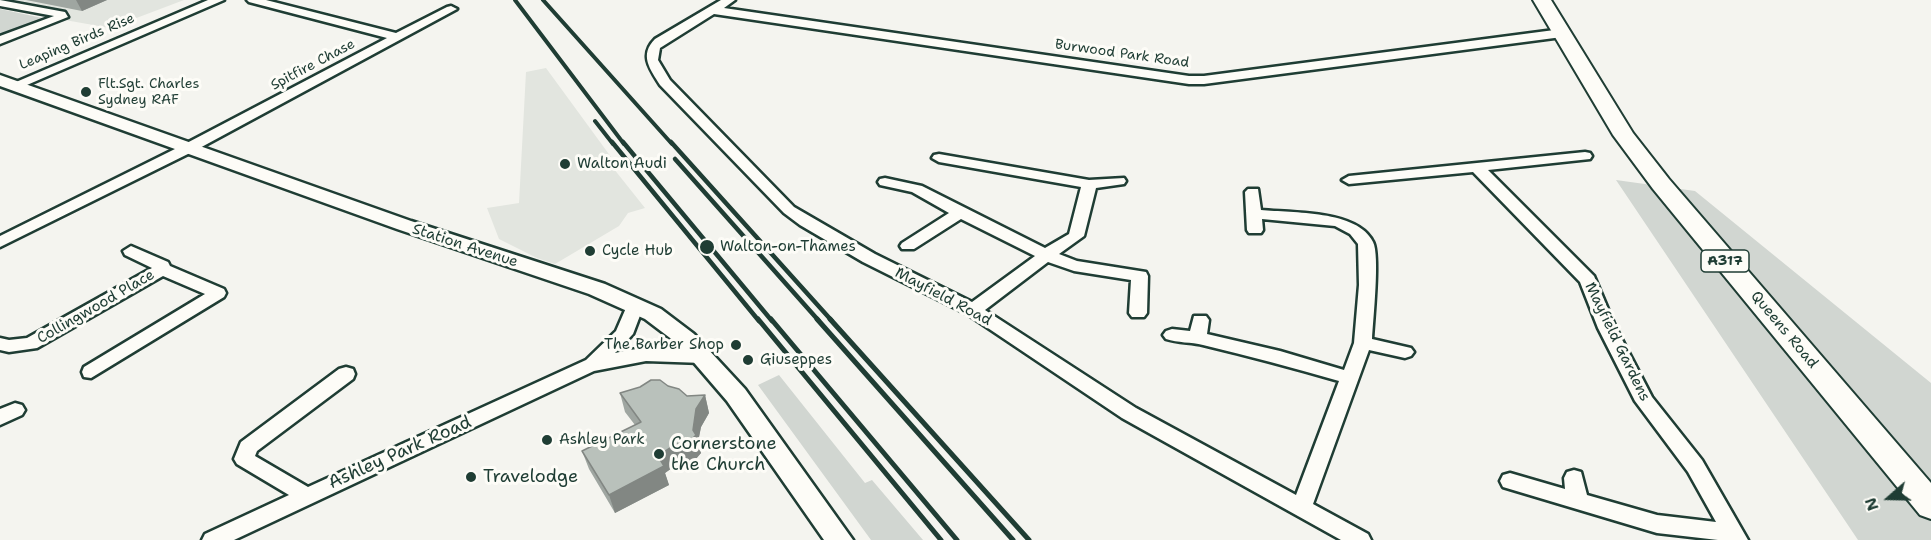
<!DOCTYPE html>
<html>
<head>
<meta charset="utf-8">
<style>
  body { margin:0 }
  #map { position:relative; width:1931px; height:540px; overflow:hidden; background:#f4f4ef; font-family:"Shantell Sans",sans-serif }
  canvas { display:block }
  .north { position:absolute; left:1859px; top:468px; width:60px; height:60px; -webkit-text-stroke:4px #fdfcf7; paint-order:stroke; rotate:250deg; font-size:16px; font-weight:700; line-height:24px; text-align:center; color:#1f3d34 }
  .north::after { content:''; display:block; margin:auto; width:21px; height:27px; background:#1f3d34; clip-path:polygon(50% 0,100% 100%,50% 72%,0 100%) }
</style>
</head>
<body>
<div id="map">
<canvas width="1931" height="540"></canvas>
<div class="north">N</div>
</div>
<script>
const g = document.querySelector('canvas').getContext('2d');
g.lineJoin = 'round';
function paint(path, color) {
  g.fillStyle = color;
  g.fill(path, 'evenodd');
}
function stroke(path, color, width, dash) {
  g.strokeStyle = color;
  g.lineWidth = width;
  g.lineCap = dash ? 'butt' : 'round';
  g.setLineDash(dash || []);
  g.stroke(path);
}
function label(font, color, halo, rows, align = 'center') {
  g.font = font + ' "Shantell Sans",sans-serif';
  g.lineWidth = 6;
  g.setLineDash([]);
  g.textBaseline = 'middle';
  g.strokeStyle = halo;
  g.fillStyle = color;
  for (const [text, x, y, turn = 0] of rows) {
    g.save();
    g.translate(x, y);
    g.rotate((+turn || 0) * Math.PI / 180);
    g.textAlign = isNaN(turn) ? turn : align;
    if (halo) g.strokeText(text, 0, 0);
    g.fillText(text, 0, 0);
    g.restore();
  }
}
paint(new Path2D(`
  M0,0H184L110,28L65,20Z
  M546,68L611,157L606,159L645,208L628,213L619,226L555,264L537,258L499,239L487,208L519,203L526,72Z`), '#e2e5df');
paint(new Path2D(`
  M0,9L47,19L0,36Z
  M1616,180L1695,191L1931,383V540H1858Z
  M779,375L865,483L872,480L923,540H871L758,385Z`), '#d1d6d1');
const minor = new Path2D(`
  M0,0L65,12L68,17L0,44V36L54,16L0,6Z
  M208,0H224L20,88L15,89L9,85Z
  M247,0H266L396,33L447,7L451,6L457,9L196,150L0,247V236L183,145L387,38L249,2Z
  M721,0H735L724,8L1189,76H1204L1562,29L1568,33L1562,37L1204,84H1189L714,14L660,48L658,60L670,80L794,207L875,254L972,302L1035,256L961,219L914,249H902L900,246L902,243L949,213L912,192L880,185L878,182L880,179L885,178L922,186L1045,248L1069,234L1081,187L939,162L932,158L934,155L939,154L1089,180L1124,178L1126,181L1124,184L1096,188L1084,236L1059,254L1077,261L1146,272L1148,276L1147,313L1144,317H1132L1129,313L1131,280L1074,271L1048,262L985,310L1136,408L1296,495L1339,381C1294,368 1249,356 1203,345C1191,342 1178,343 1166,339L1163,335L1166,331L1172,329L1190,331L1194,316H1206L1209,320L1207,334L1280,351L1344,370L1354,343L1359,285L1358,244L1350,234L1335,226L1262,219L1263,230L1261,233H1249L1247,230L1245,192L1248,189H1258L1261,210C1292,213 1358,210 1373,242C1380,255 1373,320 1372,339L1411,348L1414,352L1411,356L1405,358L1369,350L1313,504L1368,534L1371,540H1341L1122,418L967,314L863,262L800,225L784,213L660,85C650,69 639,55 655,39Z
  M1585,152L1590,153L1592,156L1590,159L1488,170L1594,276L1616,328L1652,397L1702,460L1748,540H1718L1657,533L1503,487L1500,481L1503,475L1510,473L1565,489L1564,478L1567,472L1574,470L1581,472L1587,495L1657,515L1716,522L1688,472L1635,401L1598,328L1580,282L1473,172L1349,184L1342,180L1349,176Z
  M131,246L168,262L170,266L224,289L226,293L224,297L91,378L84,377L82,372L84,367L205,294L163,276L37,348L9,352L0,350V338L9,340L27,338L152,268L125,255L123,251Z
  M635,299L641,301L644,305L633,334L615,353C645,346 680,344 709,353L712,357L709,361L703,363L646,361L594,371L234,540H202L205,534L289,495L237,464L234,459L241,442L339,369L346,367L353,369L355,374L353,379L257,451L255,456L308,487L586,360L616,331L629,301Z
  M15,403L22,405L25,410L22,415L0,425V409Z`);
const tertiary = new Path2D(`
  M0,75L411,221L605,284L661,309L694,334L745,389L853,540H824L727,401L678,344L645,319L589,294L397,229L0,86Z`);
const primary = new Path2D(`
  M1533,0H1551L1633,133L1669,179L1931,483V519L1920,515L1653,189L1613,135Z`);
stroke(minor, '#1f3d34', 5);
stroke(tertiary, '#1f3d34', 5);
stroke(primary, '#1f3d34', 4);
paint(minor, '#fdfcf7');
paint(tertiary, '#fdfcf7');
paint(primary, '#fdfcf7');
stroke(new Path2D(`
  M515,0L624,144
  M543,0L672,144
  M595,121L613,144`), '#1f3d34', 4);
stroke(new Path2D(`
  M612,142L759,321
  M623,142L772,321
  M671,142L832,321
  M675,159L819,321`), '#1f3d34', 4.5);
stroke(new Path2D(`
  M758,319L941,540
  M771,319L957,540
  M817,319L1013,540
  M830,319L1029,540`), '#1f3d34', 5);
paint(new Path2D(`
  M26,0H107L82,11Z
  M668,386L687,396L705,395L709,413L701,427L698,442L701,453L695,460L679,463L665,473L669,485L615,513L589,469L582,451L635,425L625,412L620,393Z`), '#9fa6a1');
paint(new Path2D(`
  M76,0H107L82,11Z
  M705,395L709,413L701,427L698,442L701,453L695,460L679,463L665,473L669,485L615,513L609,495L658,456L693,430L696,409Z`), '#828783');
const building = new Path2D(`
  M651,380H660L668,386L679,389L687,396L705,395L696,409L693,430L696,435L690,441L674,445L658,456L664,466L609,495L582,451L641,422L620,393L640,387Z`);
paint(building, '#b9c1bb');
stroke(building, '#828783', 1.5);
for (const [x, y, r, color] of [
  [86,92,6,"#1f3d34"],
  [565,164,6,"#1f3d34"],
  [707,247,8,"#1f3d34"],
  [590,251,6,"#1f3d34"],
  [736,345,6,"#1f3d34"],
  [748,360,6,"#1f3d34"],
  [547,440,6,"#1f3d34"],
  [659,454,6,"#1f3d34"],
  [471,477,6,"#1f3d34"]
]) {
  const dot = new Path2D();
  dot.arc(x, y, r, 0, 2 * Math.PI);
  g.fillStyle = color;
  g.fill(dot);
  stroke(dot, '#fdfcf7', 2);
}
label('14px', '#1f3d34', '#fdfcf7', [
  ["Leaping Birds Rise",77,42,-23],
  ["Burwood Park Road",1122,54,8],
  ["Spitfire Chase",313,65,-28]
]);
label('14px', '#1f3d34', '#fdfcf7', [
  ["Flt.Sgt. Charles",98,84],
  ["Sydney RAF",98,100]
], 'left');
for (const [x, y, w] of [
  [1725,261,48]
]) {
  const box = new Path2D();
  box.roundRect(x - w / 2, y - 11, w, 22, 4.5);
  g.fillStyle = '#fdfcf7';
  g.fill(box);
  stroke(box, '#1f3d34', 1.5);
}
label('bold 14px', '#1f3d34', null, [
  ["A317",1725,261]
]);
label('15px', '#1f3d34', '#fdfcf7', [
  ["Walton Audi",577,164],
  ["Walton-on-Thames",720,247],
  ["Cycle Hub",602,251],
  ["The Barber Shop",724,345,"right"],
  ["Giuseppes",760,360],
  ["Ashley Park",559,440]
], 'left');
label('15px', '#1f3d34', '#fdfcf7', [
  ["Station Avenue",465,246,18],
  ["Mayfield Road",943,297,28],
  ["Collingwood Place",96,307,-30],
  ["Queens Road",1784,330,50],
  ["Mayfield Gardens",1617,342,64]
]);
label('18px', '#1f3d34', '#fdfcf7', [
  ["Cornerstone",671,444],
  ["the Church",671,465],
  ["Travelodge",483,477]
], 'left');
label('18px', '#1f3d34', '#fdfcf7', [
  ["Ashley Park Road",400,453,-24]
]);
</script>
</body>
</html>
